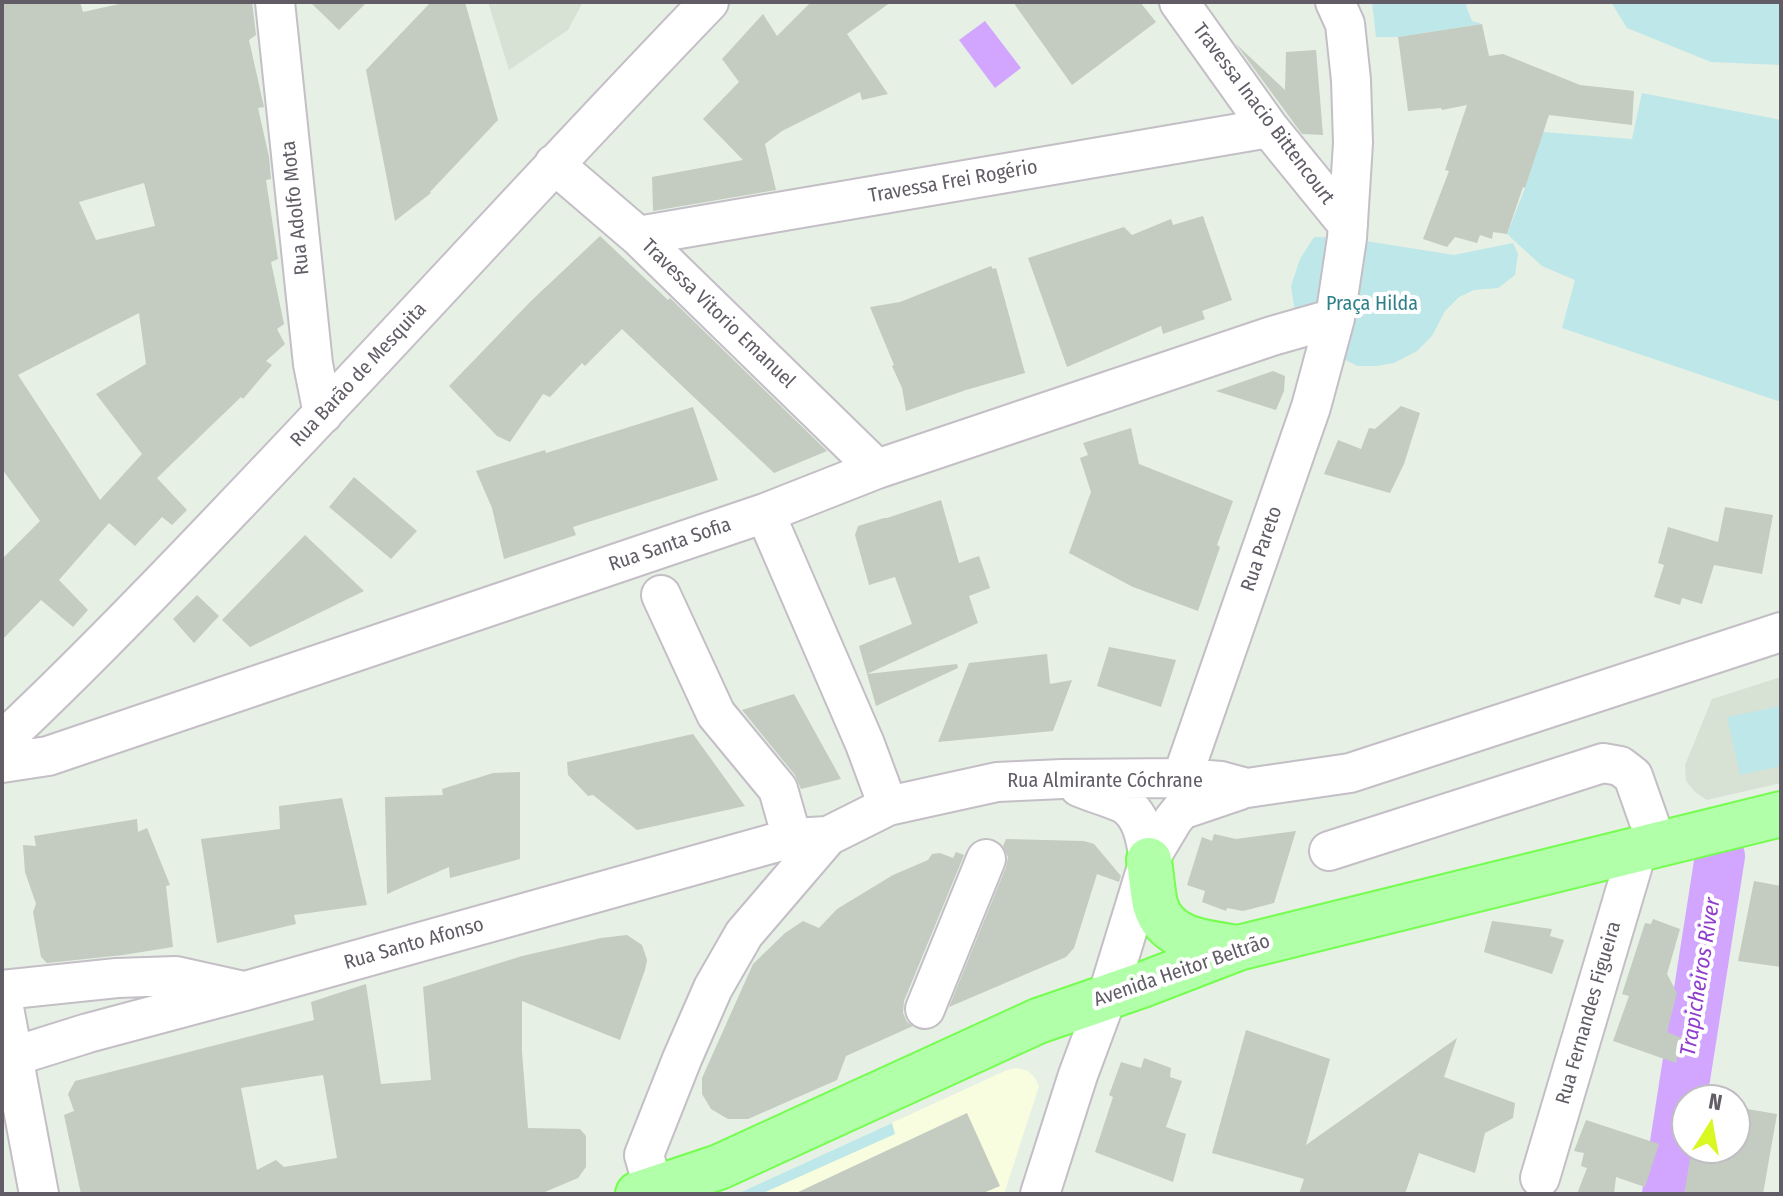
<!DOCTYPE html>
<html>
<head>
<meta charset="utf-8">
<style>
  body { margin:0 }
  #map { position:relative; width:1783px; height:1196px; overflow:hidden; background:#e6f0e4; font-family:"Fira Sans Condensed",sans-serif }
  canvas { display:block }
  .frame { position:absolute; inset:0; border:4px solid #625c66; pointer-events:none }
  .north { position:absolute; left:1671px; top:1084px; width:80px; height:80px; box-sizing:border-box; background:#fff; border:2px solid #c0bec2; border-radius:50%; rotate:11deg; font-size:22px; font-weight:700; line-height:32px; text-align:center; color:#625c66 }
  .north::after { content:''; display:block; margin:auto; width:28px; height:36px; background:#d9f722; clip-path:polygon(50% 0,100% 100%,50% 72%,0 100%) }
</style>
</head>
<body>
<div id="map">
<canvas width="1783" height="1196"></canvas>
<div class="frame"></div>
<div class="north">N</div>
</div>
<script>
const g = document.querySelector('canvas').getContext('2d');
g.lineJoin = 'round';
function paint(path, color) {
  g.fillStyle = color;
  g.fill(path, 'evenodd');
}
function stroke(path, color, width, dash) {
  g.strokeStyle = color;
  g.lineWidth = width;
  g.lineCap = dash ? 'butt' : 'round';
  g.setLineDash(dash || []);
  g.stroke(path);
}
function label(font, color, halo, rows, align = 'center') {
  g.font = font + ' "Fira Sans Condensed",sans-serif';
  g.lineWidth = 8;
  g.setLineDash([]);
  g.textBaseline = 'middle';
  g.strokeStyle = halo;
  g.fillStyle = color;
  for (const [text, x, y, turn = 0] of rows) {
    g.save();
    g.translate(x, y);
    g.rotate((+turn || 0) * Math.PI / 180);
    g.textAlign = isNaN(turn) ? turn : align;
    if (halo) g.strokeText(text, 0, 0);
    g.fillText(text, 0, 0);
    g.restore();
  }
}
paint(new Path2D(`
  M488,2H583L568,30L509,70Z
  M1781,677V783L1707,800L1695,792L1686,781L1685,765L1712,699Z`), '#d7e2d5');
paint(new Path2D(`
  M1017,1068L1028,1071L1035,1078L1039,1086L1004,1194H737L1007,1070Z`), '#f9fddf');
paint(new Path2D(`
  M1372,2H1468L1466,6L1472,21L1482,24L1398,37H1376Z
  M1611,2H1781V65L1711,62L1627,28Z
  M1642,93L1781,120V402L1562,328L1575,280L1542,266L1507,234L1525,188L1543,132L1632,139Z
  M1314,237L1347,238L1454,255L1513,243L1518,254L1515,275L1498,288L1474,290L1459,297L1445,311L1432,336L1417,351L1394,363L1376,366H1358L1324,350L1295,312L1291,286L1300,259Z
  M1781,706V766L1740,775L1727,717Z
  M892,1123L895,1134L761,1194H737Z`), '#bee7e9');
paint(new Path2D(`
  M985,21L1021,68L995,88L959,40Z`), '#d2a5ff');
stroke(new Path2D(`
  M1667,1194L1720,856`), '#d2a5ff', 50);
paint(new Path2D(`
  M2,2H80L83,12L128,2H252L256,35L249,40L264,107L258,108L269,157L271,179L266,180L278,259L271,262L284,324L277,329L285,344L266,361L272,365L243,399L241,397L157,478L187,510L172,525L162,517L135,546L109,523L59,580L88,610L73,627L41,600L2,640V559L40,521L2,469ZM144,183L155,226L96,240L79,202ZM139,313L146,364L96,394L142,454L100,500L18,375Z
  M310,2H367L339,30Z
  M431,2H465L498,120L430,192L431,193L395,221L366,70Z
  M811,2H891L847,34L888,94L862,100L860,92L782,131L765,144L776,190L653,211L652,177L743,160L703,119L739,82L722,59L763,14L777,36Z
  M1013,2H1140L1156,22L1072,85Z
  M1482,24L1489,56L1503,54L1580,85L1634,91L1632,125L1549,115L1525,188L1523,187L1507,234L1493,232L1492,239L1480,235L1477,243L1455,237L1447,247L1423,239L1449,171L1445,170L1467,105L1442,110L1441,108L1408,111L1398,37Z
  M1236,44L1285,90L1286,52L1316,50L1323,135L1302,134Z
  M1203,216L1232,300L1202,311L1205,319L1163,334L1161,326L1067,367L1028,258L1124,227L1132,235L1171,219L1173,225Z
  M600,236L668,300L670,298L827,451L774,473L622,329L585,366L582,363L550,397L543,394L510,442L497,436L449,386L531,301Z
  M991,266L993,269L996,268L1025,373L966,390L906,411L902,388L892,366L894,365L870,307L900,302Z
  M1273,371L1285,376L1284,391L1276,410L1216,391Z
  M1401,406L1420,413L1404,464L1390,493L1324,474L1338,440L1361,449L1369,428L1375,429Z
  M693,407L718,480L573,527L576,535L504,559L492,508L476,471L545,450L546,453Z
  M1131,428L1139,464L1233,501L1217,545L1220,547L1198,611L1133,587L1069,553L1091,492L1080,458L1088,455L1083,443Z
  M354,477L417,531L391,559L329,507Z
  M941,500L959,563L979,556L990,588L969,596L978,623L867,674L859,646L912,624L895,577L869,585L855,535L858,526L884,518H887Z
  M1725,507L1773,515L1762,574L1714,565L1702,604L1682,598L1680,605L1654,597L1664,565L1658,563L1668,527L1718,542Z
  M305,535L364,591L250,647L222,620Z
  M197,595L219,616L194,643L173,619Z
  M1109,647L1176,660L1161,707L1097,686Z
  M1047,654L1050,684L1072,680L1053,731L938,742L969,663Z
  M957,664L958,668L876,706L867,674Z
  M794,694L841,779L801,789L795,775L742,710Z
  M693,734L745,806L637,830L593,795L588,796L568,775L567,762Z
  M520,772V859L450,878L449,867L387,894L385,797L443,795L442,789L493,773Z
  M342,798L367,905L294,915L296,924L217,943L201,839L280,829L279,806Z
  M137,819L138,832L147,828L170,885L166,886L173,947L123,955L47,963L41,957L33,912L36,904L25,872L23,845L36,846L34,836Z
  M1296,831L1274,903L1243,911L1227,908L1226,911L1202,902L1205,891L1187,885L1202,837L1212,841L1214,834L1236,839Z
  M1006,839L1084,841L1094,844L1121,876L1119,882L1097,874L1074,948L1066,957L949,1007L1006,867L1008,857L1003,846Z
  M956,852L964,855L904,1001L903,1013L907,1022L913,1026L846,1056L837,1080L748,1119H728L711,1109L702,1094V1078L753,964L785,933L803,921L819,928L837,909L893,875L928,860L932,854L940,853L953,858Z
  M1754,881L1781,886V967L1738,961Z
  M1653,919L1680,929L1667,974L1677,993L1667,1032L1682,1038L1676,1063L1613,1041L1629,996L1622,994L1645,923L1651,924Z
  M1492,921L1552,929L1550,936L1564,940L1552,974L1484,952Z
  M627,935L642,945L647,960L645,970L620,1040L522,1001V1052L528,1128L580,1129L586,1136V1167L578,1178L540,1194H81L64,1115L74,1111L68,1094L75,1081L314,1020L311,1002L366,984L381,1084L431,1080L423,987L522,956L601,938ZM323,1075L337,1158L284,1167L276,1160L257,1170L241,1088Z
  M1246,1030L1330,1059L1306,1145L1457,1038L1444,1077L1515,1103L1513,1118L1485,1133L1475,1173L1419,1153L1405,1194H1299L1304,1179L1212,1153Z
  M1144,1058L1171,1068L1170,1077L1182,1081L1166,1127L1186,1134L1173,1182L1095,1152L1113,1097L1109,1095L1121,1062L1141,1068Z
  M1735,1107L1777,1114L1763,1194H1684L1692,1148H1735Z
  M967,1113L1000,1186L981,1194H794Z
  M1586,1120L1659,1144L1645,1187L1616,1177L1614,1194H1577L1587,1168L1581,1166L1584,1153L1574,1151Z`), '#c4cbc1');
const minor = new Path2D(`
  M275,2L313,364L323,414
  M1179,2L1269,128L1348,225
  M554,164L638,236L877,469
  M638,236L1269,128
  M765,513L865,744L888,806
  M661,595L716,714L778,789L792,838
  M2,741C82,666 157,588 232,509C393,341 548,169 709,2
  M2,763L48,756L765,513L877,469L1272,336L1335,318
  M1182,778L1311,407L1335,318L1347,238L1353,143L1351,80L1345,24L1335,2
  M1079,787C1093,793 1108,797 1122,803C1142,813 1146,840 1149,860
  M1329,851L1603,763L1620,766L1633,776L1657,844
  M2,990L117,978L176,976L239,990
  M2,997L39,1194
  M925,1009L986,859
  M2,1060L88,1033L245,991L792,838L828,836
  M1540,1178L1638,848
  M655,1194L644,1155L682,1059L713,988L744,934L828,836L888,806L997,782L1062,779L1182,778L1221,781L1247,788L1350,773L1781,632
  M1040,1194L1078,1075L1107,997L1149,860L1173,820L1181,810L1240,790`);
const major = new Path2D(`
  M1149,860C1151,874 1152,890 1155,904C1165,941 1207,943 1238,948
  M638,1194L719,1167L1038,1021L1142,985L1238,948L1781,814`);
stroke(minor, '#c4bec6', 42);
stroke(major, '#75fd50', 48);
stroke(minor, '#fff', 38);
stroke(major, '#b2ffaa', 44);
label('20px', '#625c66', '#fff', [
  ["Travessa Inacio Bittencourt",1263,114,53],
  ["Travessa Frei Rogério",953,182,-10],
  ["Rua Adolfo Mota",296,208,-96],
  ["Travessa Vitorio Emanuel",718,314,44],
  ["Rua Barão de Mesquita",359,375,-47],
  ["Rua Santa Sofia",670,545,-19],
  ["Rua Pareto",1262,549,-71],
  ["Rua Almirante Cóchrane",1105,781],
  ["Rua Santo Afonso",414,944,-16],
  ["Avenida Heitor Beltrão",1182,971,-19],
  ["Rua Fernandes Figueira",1589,1013,-74]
]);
label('20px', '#2e808a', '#fff', [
  ["Praça Hilda",1372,304]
]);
label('italic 22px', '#903ccd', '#fff', [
  ["Trapicheiros River",1701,977,-81]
]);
</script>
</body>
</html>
